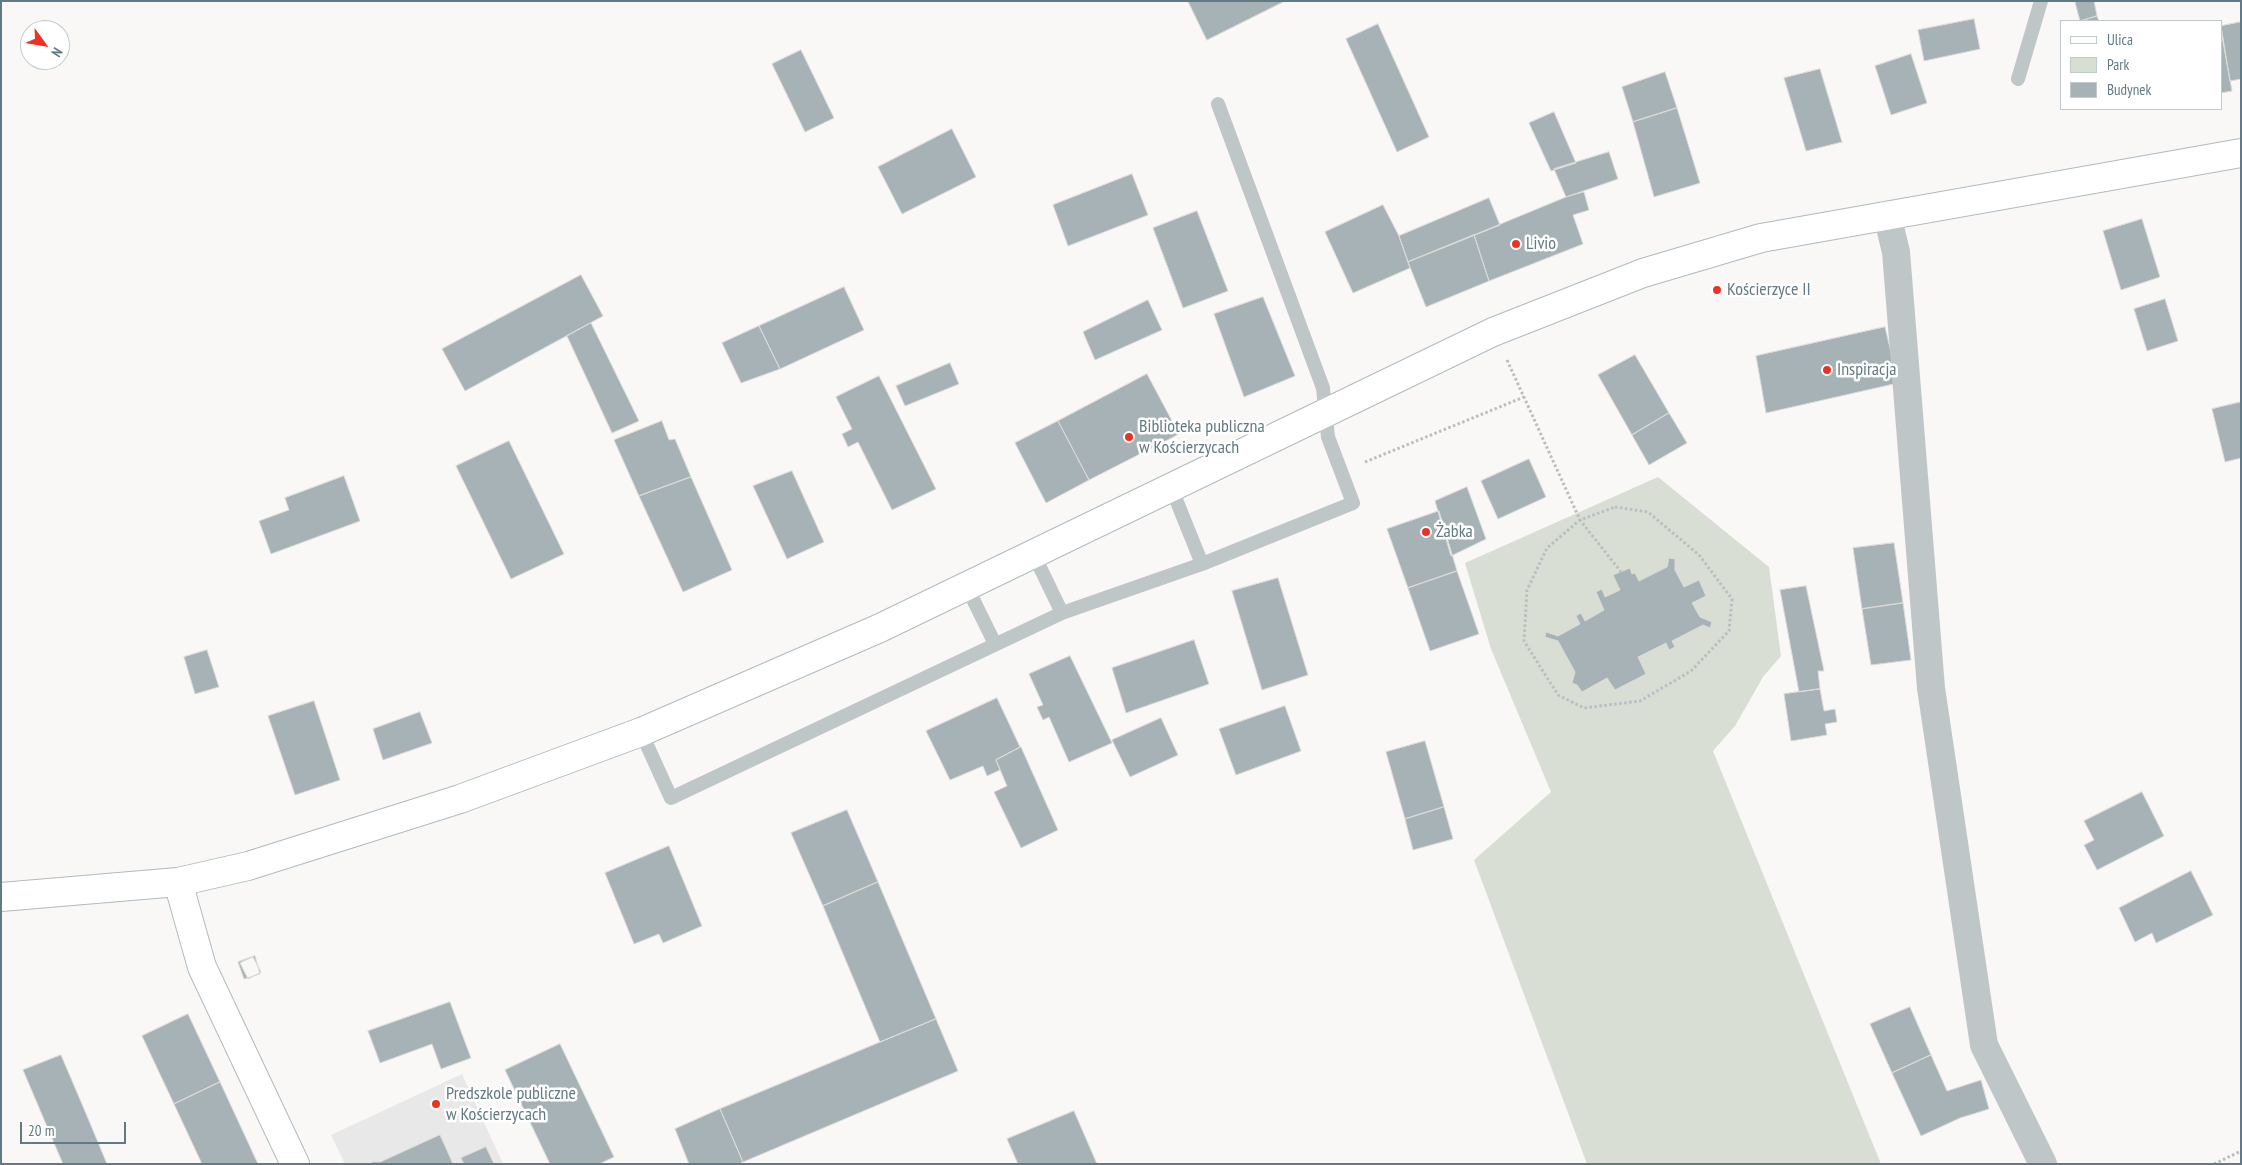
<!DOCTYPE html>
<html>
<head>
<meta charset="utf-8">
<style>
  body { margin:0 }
  #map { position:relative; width:2242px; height:1165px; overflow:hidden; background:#f9f8f6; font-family:"PT Sans Narrow",sans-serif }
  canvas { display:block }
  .frame { position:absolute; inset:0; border:2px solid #627a83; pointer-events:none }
  .legend { position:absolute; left:2060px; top:20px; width:162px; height:90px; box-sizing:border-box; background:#fff; border:1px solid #c0cacd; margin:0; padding:6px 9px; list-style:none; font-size:15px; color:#627a83 }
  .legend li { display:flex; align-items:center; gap:10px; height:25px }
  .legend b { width:25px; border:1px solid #c0cacd }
  .north { position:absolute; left:20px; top:20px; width:50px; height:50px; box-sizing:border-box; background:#fff; border:1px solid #c0cacd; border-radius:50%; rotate:122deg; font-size:14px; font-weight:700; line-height:20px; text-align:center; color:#627a83 }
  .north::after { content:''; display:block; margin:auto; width:18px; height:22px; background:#ec3323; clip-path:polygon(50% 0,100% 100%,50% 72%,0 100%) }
  .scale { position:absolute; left:20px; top:1122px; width:106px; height:22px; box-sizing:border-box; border:2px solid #627a83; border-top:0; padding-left:6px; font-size:15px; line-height:18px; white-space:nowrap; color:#627a83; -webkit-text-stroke:4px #fff; paint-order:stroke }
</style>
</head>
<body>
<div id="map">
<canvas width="2242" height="1165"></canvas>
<div class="frame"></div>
<ul class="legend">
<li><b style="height:6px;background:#fff"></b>Ulica</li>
<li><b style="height:14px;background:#d9ded5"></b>Park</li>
<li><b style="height:14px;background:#a6b2b6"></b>Budynek</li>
</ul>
<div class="north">N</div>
<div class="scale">20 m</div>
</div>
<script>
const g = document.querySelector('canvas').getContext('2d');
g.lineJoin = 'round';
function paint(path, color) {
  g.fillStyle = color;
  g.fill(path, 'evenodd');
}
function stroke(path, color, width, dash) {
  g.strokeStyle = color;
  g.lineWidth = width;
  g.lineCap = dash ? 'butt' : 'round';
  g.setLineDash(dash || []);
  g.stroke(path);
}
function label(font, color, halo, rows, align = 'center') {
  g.font = font + ' "PT Sans Narrow",sans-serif';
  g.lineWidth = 5;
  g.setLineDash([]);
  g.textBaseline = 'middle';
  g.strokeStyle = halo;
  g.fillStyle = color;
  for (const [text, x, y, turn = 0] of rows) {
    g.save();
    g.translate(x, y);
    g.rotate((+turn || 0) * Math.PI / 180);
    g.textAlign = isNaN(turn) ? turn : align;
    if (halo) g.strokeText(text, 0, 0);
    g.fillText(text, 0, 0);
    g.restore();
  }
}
paint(new Path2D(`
  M462,1074L503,1164H345L331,1135Z`), '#e7e8e7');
paint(new Path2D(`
  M1658,477L1769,567L1781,656L1763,677L1735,726L1713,751L1881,1164H1587L1474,860L1551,792L1491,649L1465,563Z`), '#d9ded5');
const building = new Path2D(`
  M1188,1H1285L1207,40Z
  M2094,1L2097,16L2080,21L2075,2Z
  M2097,16L2099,21H2079H2080Z
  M1974,19L1980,49L1924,61L1918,30Z
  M2241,22V79L2230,81L2221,26Z
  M1378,24L1429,137L1397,152L1346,39Z
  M2221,31L2232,91L2221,93Z
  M801,50L834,118L805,132L772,64Z
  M1911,54L1927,103L1891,115L1875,66Z
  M1820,69L1842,142L1806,151L1784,78Z
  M1665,72L1677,108L1633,122L1622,87Z
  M1677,108L1700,183L1654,197L1633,122Z
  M1554,112L1576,163L1551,171L1529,123Z
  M952,129L976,177L902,214L878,167Z
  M1609,152L1618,179L1566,197L1554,169Z
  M1132,174L1148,215L1068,246L1053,205Z
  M1584,192L1589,210L1573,215L1583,244L1489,281L1474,235L1566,197Z
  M1489,198L1500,225L1408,262L1399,236Z
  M1383,205L1399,236L1410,268L1353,293L1325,232Z
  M1197,211L1228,291L1183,308L1153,228Z
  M2142,219L2160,277L2121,290L2103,231Z
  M1474,235L1489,281L1426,307L1408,262Z
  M581,275L603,316L465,391L442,349Z
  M844,287L864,330L780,369L759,326Z
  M1263,297L1295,376L1244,397L1214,314Z
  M2165,299L2178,341L2147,351L2134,309Z
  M1148,300L1162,330L1095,360L1083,332Z
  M591,323L639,421L612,433L567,336Z
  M759,326L780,369L741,383L722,343Z
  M1885,327L1898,383L1766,413L1756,356Z
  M1635,355L1669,413L1632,435L1598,375Z
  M950,363L959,384L905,406L896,386Z
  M1147,374L1179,434L1089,480L1058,421Z
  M879,376L936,489L892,510L858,442L848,447L842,434L852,429L836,397Z
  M2241,402V458L2225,462L2212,409Z
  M1669,413L1687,443L1649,465L1632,435Z
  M662,421L669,440L675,439L691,477L639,496L614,440Z
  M1058,421L1089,480L1046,503L1015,443Z
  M509,441L564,554L511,579L456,466Z
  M1529,459L1546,497L1498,519L1481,481Z
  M792,471L824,542L787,559L753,486Z
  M344,476L360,521L271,554L259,521L289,510L285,498Z
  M691,477L732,570L683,592L639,496Z
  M1467,487L1486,539L1451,556L1435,501Z
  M1439,511L1457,571L1408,588L1387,529Z
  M1894,543L1903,603L1862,609L1853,548Z
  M1669,558L1675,559V570L1684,587L1699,580L1706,596L1692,603L1700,617L1712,622L1710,628L1703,625L1672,641L1675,647L1669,650L1666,643L1638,657L1646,674L1615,690L1607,678L1582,692L1577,685L1572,683L1575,672L1558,641L1545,637L1546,632L1558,636L1580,624L1576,616L1581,613L1585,621L1604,610L1596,592L1602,589L1605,597L1620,590L1613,575L1630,568L1632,574L1635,573L1639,581L1667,567Z
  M1457,571L1479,634L1430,651L1408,588Z
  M1278,578L1308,675L1262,690L1232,591Z
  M1806,586L1824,671H1818L1820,689L1799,692L1780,590Z
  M1903,603L1911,660L1871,665L1862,609Z
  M1194,640L1209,684L1126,713L1112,668Z
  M207,650L219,687L195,694L184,657Z
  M1070,656L1112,743L1069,762L1049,717L1043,720L1037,707L1043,705L1029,674Z
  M1820,689L1824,711L1835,709L1837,722L1825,724L1827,735L1791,741L1784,694Z
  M997,698L1020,747L996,760L1000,770L987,776L983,766L950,780L926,731Z
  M314,701L340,780L295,795L268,716Z
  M1285,706L1301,751L1236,775L1219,729Z
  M420,712L432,743L383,760L373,729Z
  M1161,718L1178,755L1130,777L1112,740Z
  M1425,741L1444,807L1405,819L1386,752Z
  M1021,747L1058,830L1021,848L994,792L1007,786L996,760Z
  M2142,792L2164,836L2097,870L2084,845L2094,840L2084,821Z
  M1444,807L1453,839L1413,850L1405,819Z
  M847,810L878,882L823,906L791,833Z
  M669,846L702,926L663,943L659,934L634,944L605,873Z
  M2191,871L2213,915L2156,943L2152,933L2135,942L2119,908Z
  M878,882L936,1019L880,1042L823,906Z
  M255,956L260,974L244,979L238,962Z
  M253,957L261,972L248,979L240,963Z
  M450,1002L471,1058L441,1069L432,1044L380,1063L368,1031Z
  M1910,1007L1931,1055L1892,1073L1870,1024Z
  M188,1014L220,1082L174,1104L142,1036Z
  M936,1019L958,1071L743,1162L720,1109Z
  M560,1044L614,1157L599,1164H550L505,1070Z
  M61,1055L87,1116L107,1164H63L23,1070Z
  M1931,1055L1947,1091L1981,1080L1989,1109L1960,1118L1921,1136L1892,1073Z
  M220,1082L258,1164H202L174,1104Z
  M720,1109L743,1162L739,1164H689L675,1129Z
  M1074,1111L1097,1164H1018L1007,1139Z
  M440,1135L453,1164H370L372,1162H380Z
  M486,1147L494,1164H464L461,1158Z`);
paint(building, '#a6b2b6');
stroke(building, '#dbdad8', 1);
const secondary = new Path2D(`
  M178,882L202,967L295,1164
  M1,897L178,882L248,866L460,799L641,732L880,628L1493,332L1643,273L1761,238L2241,153`);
stroke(secondary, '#b1babd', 30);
stroke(new Path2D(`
  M1507,360L1580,520L1621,572
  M1365,462L1524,397
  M1615,507L1648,512L1699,555L1732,599L1729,631L1691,671L1640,701L1584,708L1558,695L1524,641L1527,590L1547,548L1580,520Z
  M2214,1164L2241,1151`), '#b9bec0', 3, [2.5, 2.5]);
stroke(new Path2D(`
  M2018,79L2041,1
  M1171,487L1202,564
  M1034,555L1062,613
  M967,587L995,644
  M641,732L671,798L1062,613L1202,564L1353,503L1328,437L1323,388L1218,104`), '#bfc6c8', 14);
stroke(new Path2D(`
  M1887,215L1896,252L1931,688L1984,1045L2043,1164`), '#bfc6c8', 28);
stroke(secondary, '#fff', 28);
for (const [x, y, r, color] of [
  [1516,244,5,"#ec3323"],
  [1717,290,5,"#ec3323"],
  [1827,370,5,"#ec3323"],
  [1129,437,5,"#ec3323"],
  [1426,532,5,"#ec3323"],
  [436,1104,5,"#ec3323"]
]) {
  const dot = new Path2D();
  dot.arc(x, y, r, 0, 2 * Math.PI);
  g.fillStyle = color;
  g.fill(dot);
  stroke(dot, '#fff', 2);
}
label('18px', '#627a83', '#fff', [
  ["Livio",1526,244],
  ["Kościerzyce II",1727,290],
  ["Inspiracja",1837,370],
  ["Biblioteka publiczna",1139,427],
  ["w Kościerzycach",1139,448],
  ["Żabka",1436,532],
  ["Predszkole publiczne",446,1094],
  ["w Kościerzycach",446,1115]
], 'left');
</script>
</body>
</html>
